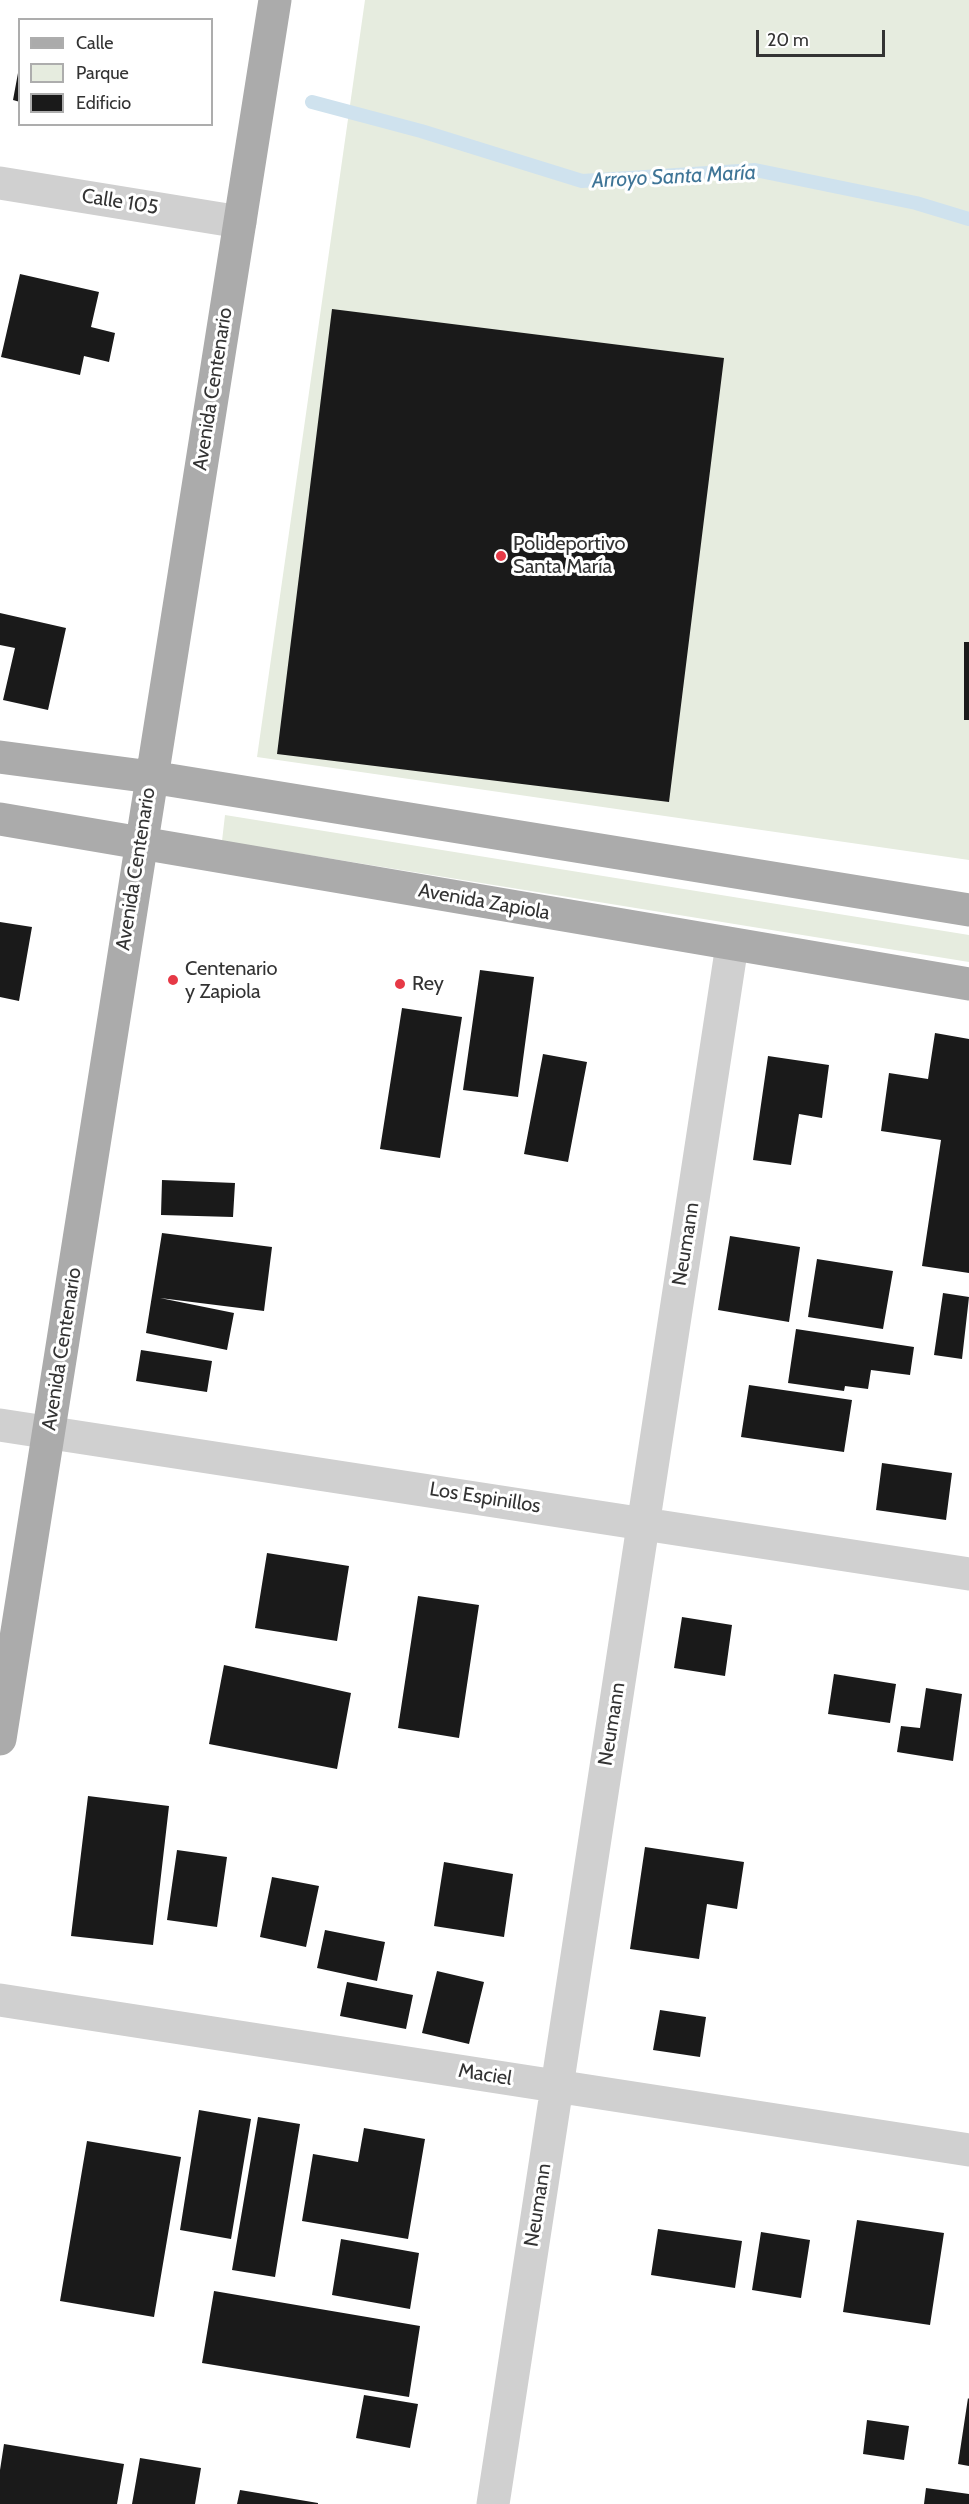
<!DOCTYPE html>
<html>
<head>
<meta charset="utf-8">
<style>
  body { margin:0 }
  #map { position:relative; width:969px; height:2504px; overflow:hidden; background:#fff; font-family:Cabin,sans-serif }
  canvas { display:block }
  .legend { position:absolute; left:18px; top:18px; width:195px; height:108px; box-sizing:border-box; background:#fff; border:2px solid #adadad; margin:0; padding:8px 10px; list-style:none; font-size:18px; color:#333 }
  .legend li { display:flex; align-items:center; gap:12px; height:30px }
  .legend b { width:30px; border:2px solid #adadad }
  .scale { position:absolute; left:756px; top:30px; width:129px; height:27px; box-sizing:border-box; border:3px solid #333; border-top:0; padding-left:8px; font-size:18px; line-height:21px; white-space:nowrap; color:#333; -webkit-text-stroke:4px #fff; paint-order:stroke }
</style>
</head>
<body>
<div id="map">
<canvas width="969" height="2504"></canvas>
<ul class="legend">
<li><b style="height:8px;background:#ababab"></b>Calle</li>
<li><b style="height:16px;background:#e6ecdf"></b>Parque</li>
<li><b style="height:16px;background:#1a1a1a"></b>Edificio</li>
</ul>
<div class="scale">20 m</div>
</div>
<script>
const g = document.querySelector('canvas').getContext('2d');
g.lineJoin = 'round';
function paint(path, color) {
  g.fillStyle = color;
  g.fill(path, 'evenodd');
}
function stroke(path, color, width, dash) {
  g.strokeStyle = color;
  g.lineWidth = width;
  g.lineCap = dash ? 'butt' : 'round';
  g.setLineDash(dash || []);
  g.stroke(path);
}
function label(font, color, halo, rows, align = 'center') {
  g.font = font + ' Cabin,sans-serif';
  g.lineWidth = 6;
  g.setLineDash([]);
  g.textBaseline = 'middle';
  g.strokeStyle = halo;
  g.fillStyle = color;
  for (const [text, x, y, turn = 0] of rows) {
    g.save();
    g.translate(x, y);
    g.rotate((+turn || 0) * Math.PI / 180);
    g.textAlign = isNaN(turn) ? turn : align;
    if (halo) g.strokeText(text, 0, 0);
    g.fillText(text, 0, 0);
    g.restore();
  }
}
paint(new Path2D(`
  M365,0H969V860L257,757Z
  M225,815L969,935V962L222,841Z`), '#e6ecdf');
stroke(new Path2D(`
  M312,102L421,131L582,181L755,170L916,203L969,219`), '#cfe2ee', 14);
paint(new Path2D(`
  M18,73H20V102L13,100Z
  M20,274L99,292L91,327L115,333L109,362L84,356L80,375L1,357Z
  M332,309L724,358L669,802L277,754Z
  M0,613L66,628L48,710L3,700L15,648L0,645Z
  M964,642H969V720H964Z
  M0,922L32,927L19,1001L0,997Z
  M480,970L534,977L518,1097L463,1090Z
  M402,1008L462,1017L440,1158L380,1149Z
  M935,1033L969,1039V1273L922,1266L941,1140L881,1131L889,1073L928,1079Z
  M543,1054L587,1062L568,1162L524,1154Z
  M768,1056L829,1065L822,1118L799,1114L791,1165L753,1160Z
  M162,1180L235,1183L233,1217L161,1215Z
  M162,1233L272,1247L264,1311L160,1298L234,1313L227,1350L146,1333Z
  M730,1236L800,1247L789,1322L718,1310Z
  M817,1259L893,1271L883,1329L808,1317Z
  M943,1293L969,1297L962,1359L934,1355Z
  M796,1329L914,1347L910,1375L871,1370L868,1389L845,1386L844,1391L788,1383Z
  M141,1350L212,1361L207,1392L136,1381Z
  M749,1385L852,1400L844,1452L741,1437Z
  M882,1463L952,1473L946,1520L876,1510Z
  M267,1553L349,1566L337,1641L255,1628Z
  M418,1596L479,1605L459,1738L398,1728Z
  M682,1617L732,1625L725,1676L674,1668Z
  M224,1665L351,1693L337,1769L209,1744Z
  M834,1674L896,1684L890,1723L828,1714Z
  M926,1688L962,1694L953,1761L897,1752L901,1726L920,1728Z
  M88,1796L169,1806L153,1945L71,1936Z
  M645,1847L744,1862L737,1909L707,1904L699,1959L630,1949Z
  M177,1850L227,1857L217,1927L167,1920Z
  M444,1862L513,1874L504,1937L434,1926Z
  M272,1877L319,1886L306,1947L260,1937Z
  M325,1930L385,1942L377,1981L317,1968Z
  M437,1971L484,1982L469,2044L422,2033Z
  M347,1982L413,1995L406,2029L340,2016Z
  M660,2010L706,2017L700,2057L653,2050Z
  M199,2110L251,2119L231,2239L180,2230Z
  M258,2117L300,2124L275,2277L232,2270Z
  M364,2128L425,2139L408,2239L302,2221L313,2154L358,2162Z
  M87,2141L181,2157L154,2317L60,2301Z
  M857,2220L944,2233L930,2325L843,2312Z
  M658,2229L742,2241L735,2288L651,2275Z
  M761,2232L810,2240L801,2298L752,2290Z
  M341,2239L419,2253L410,2309L332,2295Z
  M214,2291L420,2326L409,2397L202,2363Z
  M364,2395L418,2404L410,2448L356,2438Z
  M968,2398L969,2399V2466L958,2464Z
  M867,2420L909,2426L904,2460L863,2454Z
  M4,2444L124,2464L117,2504H0V2470Z
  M140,2458L201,2468L195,2504H132Z
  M926,2488L969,2494V2504H924Z
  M240,2490L318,2503V2504H237Z`), '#1a1a1a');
stroke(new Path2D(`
  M0,183L240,222
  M0,1425L969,1574
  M0,2000L969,2150
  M493,2504L732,945`), '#d0d0d0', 33);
stroke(new Path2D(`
  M0,757L151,777L969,910
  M0,819L969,984
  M0,1739L275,0`), '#ababab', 33);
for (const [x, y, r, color] of [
  [501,556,6,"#e63946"],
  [173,980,6,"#e63946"],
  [400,984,6,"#e63946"]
]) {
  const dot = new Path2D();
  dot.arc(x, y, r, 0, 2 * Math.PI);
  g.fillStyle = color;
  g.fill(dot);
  stroke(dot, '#fff', 2);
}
label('20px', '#333', '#fff', [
  ["Calle 105",120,202,9],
  ["Avenida Centenario",213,389,-81],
  ["Avenida Centenario",136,869,-81],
  ["Avenida Zapiola",484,902,10],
  ["Neumann",686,1244,-81],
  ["Avenida Centenario",62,1349,-81],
  ["Los Espinillos",485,1498,9],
  ["Neumann",612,1724,-81],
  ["Maciel",485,2075,9],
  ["Neumann",538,2205,-81]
]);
label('20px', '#333', '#fff', [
  ["Polideportivo",513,544],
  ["Santa María",513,567],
  ["Centenario",185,969],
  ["y Zapiola",185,992],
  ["Rey",412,984]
], 'left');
label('italic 21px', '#3f7597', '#fff', [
  ["Arroyo Santa María",674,177,-3]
]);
</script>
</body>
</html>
